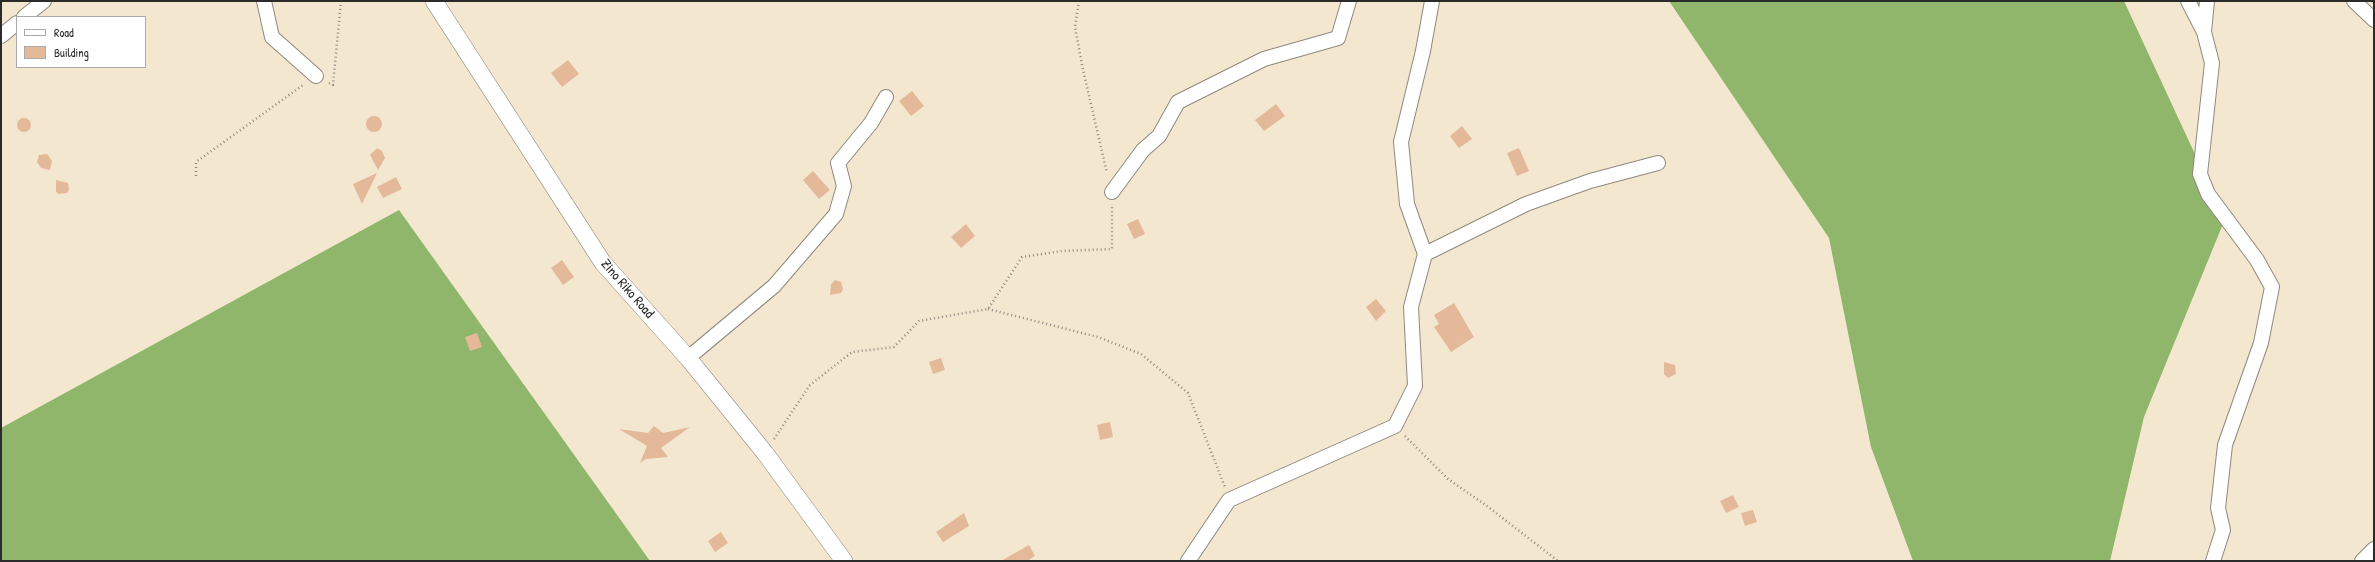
<!DOCTYPE html>
<html>
<head>
<meta charset="utf-8">
<style>
  body { margin:0 }
  #map { position:relative; width:2375px; height:562px; overflow:hidden; background:#f3e7d0; font-family:"Patrick Hand",sans-serif }
  canvas { display:block }
  .frame { position:absolute; inset:0; border:2px solid #2b2b2b; pointer-events:none }
  .legend { position:absolute; left:16px; top:16px; width:130px; height:52px; box-sizing:border-box; background:#fff; border:1px solid #aaa; margin:0; padding:5px 7px; list-style:none; font-size:12px; color:#2b2b2b }
  .legend li { display:flex; align-items:center; gap:8px; height:20px }
  .legend b { width:20px; border:1px solid #aaa }
</style>
</head>
<body>
<div id="map">
<canvas width="2375" height="562"></canvas>
<div class="frame"></div>
<ul class="legend">
<li><b style="height:5px;background:#fff"></b>Road</li>
<li><b style="height:11px;background:#e4b99a"></b>Building</li>
</ul>
</div>
<script>
const g = document.querySelector('canvas').getContext('2d');
g.lineJoin = 'round';
function paint(path, color) {
  g.fillStyle = color;
  g.fill(path, 'evenodd');
}
function stroke(path, color, width, dash) {
  g.strokeStyle = color;
  g.lineWidth = width;
  g.lineCap = dash ? 'butt' : 'round';
  g.setLineDash(dash || []);
  g.stroke(path);
}
function label(font, color, halo, rows, align = 'center') {
  g.font = font + ' "Patrick Hand",sans-serif';
  g.lineWidth = 3.5;
  g.setLineDash([]);
  g.textBaseline = 'middle';
  g.strokeStyle = halo;
  g.fillStyle = color;
  for (const [text, x, y, turn = 0] of rows) {
    g.save();
    g.translate(x, y);
    g.rotate((+turn || 0) * Math.PI / 180);
    g.textAlign = isNaN(turn) ? turn : align;
    if (halo) g.strokeText(text, 0, 0);
    g.fillText(text, 0, 0);
    g.restore();
  }
}
paint(new Path2D(`
  M1669,1H2124L2225,219L2144,417L2110,561H1913L1871,447L1829,238Z
  M399,210L650,561H1V428Z`), '#90b66c');
paint(new Path2D(`
  M568,60L579,74L562,87L551,73Z
  M912,91L924,106L911,116L899,101Z
  M1276,104L1285,116L1264,131L1255,120Z
  M366 124a8 8 0 1 1 16 0a8 8 0 1 1-16 0Z
  M17 125a7 7 0 1 1 14 0a7 7 0 1 1-14 0Z
  M1462,126L1472,139L1459,148L1450,136Z
  M377,148L382,151L385,158L378,170L370,155Z
  M1519,148L1529,171L1517,176L1507,153Z
  M47,154L52,161L50,170L41,168L37,162L39,155Z
  M813,171L830,190L819,199L803,180Z
  M377,173L362,204L353,184Z
  M396,177L402,189L383,198L377,187Z
  M56,180L68,183L69,190L67,193L59,194L56,192Z
  M1138,219L1145,234L1134,239L1127,224Z
  M966,224L975,236L961,248L951,237Z
  M562,260L574,277L563,285L551,268Z
  M835,280L841,282L843,289L841,293L830,295L831,284Z
  M1376,299L1386,311L1376,321L1366,307Z
  M1454,303L1474,337L1451,352L1434,327L1439,324L1434,315Z
  M477,333L482,347L470,351L465,337Z
  M941,358L945,370L933,374L929,362Z
  M1664,362L1675,365L1676,374L1668,378L1664,374Z
  M1110,422L1113,437L1100,440L1097,425Z
  M654,426L663,433L690,427L661,448L668,457L646,459L640,463L647,446L619,429L648,433Z
  M1733,495L1739,507L1726,513L1720,501Z
  M1753,510L1757,522L1745,526L1741,513Z
  M964,513L969,526L943,542L936,532Z
  M721,532L728,543L715,552L708,541Z
  M1029,545L1035,556L1027,561H1001Z`), '#e4b99a');
const minor = new Path2D(`
  M264,1L272,37L316,76
  M2188,1L2204,32L2212,63L2200,174L2208,194L2257,260L2272,287L2261,343L2225,445L2218,508L2223,530L2213,561
  M2354,1L2374,20
  M24,17L44,1
  M2204,32L2207,1
  M1,36L17,23
  M1112,192L1143,150L1159,136L1178,102L1264,59L1338,38L1349,1
  M1425,254L1407,204L1401,142L1423,51L1432,1
  M688,358L774,286L836,214L844,186L838,163L871,123L886,97
  M1188,561L1229,500L1395,426L1415,386L1411,307L1425,254L1526,204L1590,181L1658,163
  M2362,561L2374,549`);
const tertiary = new Path2D(`
  M434,1L603,263L688,358L765,453L844,561`);
stroke(minor, '#8f897e', 16);
stroke(tertiary, '#8f897e', 18);
stroke(new Path2D(`
  M1079,1L1075,27L1083,70L1107,173
  M329,83L333,85L341,1
  M196,176V162L303,85
  M988,309L1098,337L1141,354L1188,393L1225,487
  M1405,436L1448,479L1487,506L1558,561
  M774,439L810,385L852,352L894,347L919,321L988,309L1022,257L1062,251L1112,249V205`), '#8f897e', 2.5, [1, 3]);
stroke(minor, '#fff', 14);
stroke(tertiary, '#fff', 17);
label('14px', '#2b2b2b', '#fff', [
  ["Zino Riko Road",627,289,49]
]);
</script>
</body>
</html>
